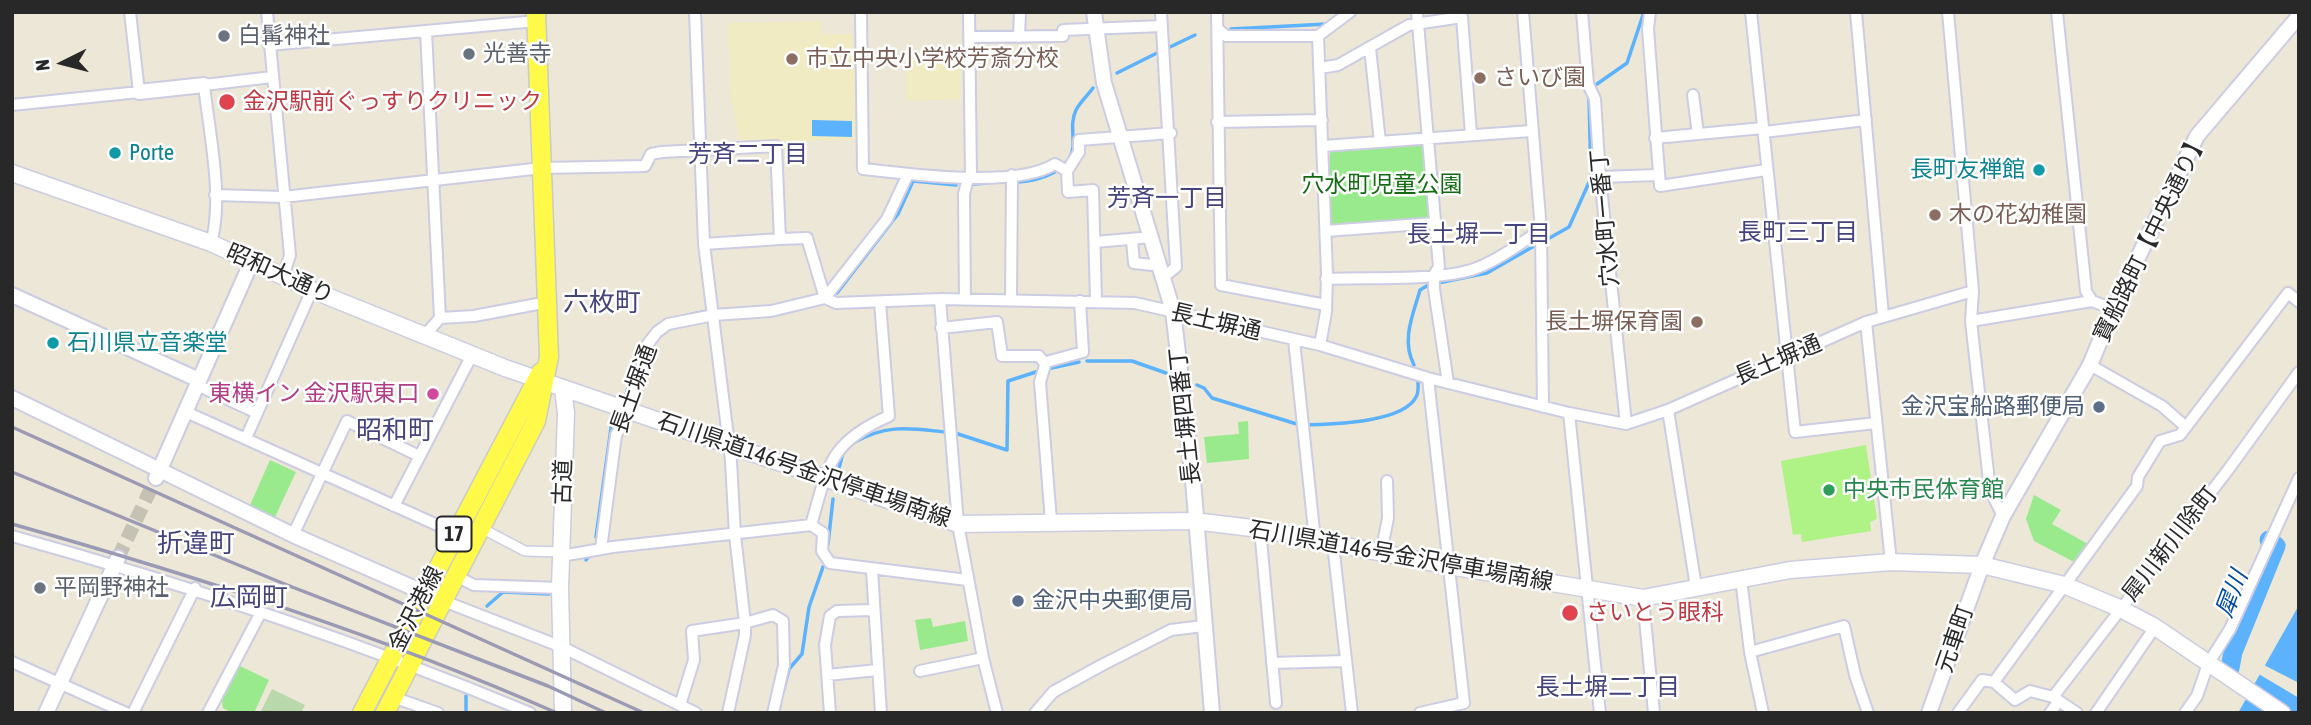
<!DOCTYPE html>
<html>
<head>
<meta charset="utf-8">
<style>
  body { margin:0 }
  #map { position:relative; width:2311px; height:725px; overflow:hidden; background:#ece7d7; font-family:"Asap Condensed",sans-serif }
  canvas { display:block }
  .frame { position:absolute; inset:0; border:14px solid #282828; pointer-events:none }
  .north { position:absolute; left:28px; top:28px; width:70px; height:70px; -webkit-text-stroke:5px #fff; paint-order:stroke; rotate:264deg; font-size:19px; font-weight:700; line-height:28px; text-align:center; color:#282828 }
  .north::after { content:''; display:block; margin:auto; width:24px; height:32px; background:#282828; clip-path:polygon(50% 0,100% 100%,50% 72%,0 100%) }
</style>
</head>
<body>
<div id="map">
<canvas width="2311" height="725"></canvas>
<div class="frame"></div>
<div class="north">N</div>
</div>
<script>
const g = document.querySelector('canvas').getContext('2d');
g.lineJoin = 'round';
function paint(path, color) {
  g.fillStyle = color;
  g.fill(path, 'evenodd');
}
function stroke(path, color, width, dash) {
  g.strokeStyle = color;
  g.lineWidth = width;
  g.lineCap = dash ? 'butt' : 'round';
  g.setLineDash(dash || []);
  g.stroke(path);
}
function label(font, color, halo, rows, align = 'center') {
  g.font = font + ' "Asap Condensed","Noto Sans JP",sans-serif';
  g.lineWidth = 5;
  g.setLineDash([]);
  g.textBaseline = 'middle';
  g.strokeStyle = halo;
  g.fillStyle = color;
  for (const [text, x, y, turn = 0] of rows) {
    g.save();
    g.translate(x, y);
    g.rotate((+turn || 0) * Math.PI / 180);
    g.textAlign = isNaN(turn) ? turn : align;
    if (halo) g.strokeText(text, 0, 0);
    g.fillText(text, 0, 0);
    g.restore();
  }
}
paint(new Path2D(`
  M821,21V34H852L856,84L855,140L740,142L730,96L728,23Z
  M960,57L961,99L906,101V58Z`), '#f1ebc4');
paint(new Path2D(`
  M1419,144L1423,146L1429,217L1426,220L1333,228L1330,224V150Z
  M1248,421L1249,459L1207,463L1204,437L1239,434L1238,422Z
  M270,460L296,472L275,517L250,505Z
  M2034,495L2061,510L2052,524L2088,544L2076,563L2034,541L2026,519Z
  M931,618L933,627L965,621L968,641L920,650L915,620Z
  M240,666L269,680L254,713H232L223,708L222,701Z`), '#99ea8c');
paint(new Path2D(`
  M272,689L305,705L301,713H260Z`), '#b9d8ac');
paint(new Path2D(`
  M1866,445L1877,519L1870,522L1871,531L1802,542L1801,534L1793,535L1781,461Z`), '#aff386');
paint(new Path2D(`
  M812,120L852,121V137L812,136Z
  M2299,605V713H2238Z`), '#5cb2fc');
paint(new Path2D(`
  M2262,664L2299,683V698L2257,673Z`), '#ece7d7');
stroke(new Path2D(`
  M1231,29L1327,24
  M1168,48L1195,35
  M1117,73L1159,52
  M1597,84L1627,63L1644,12
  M1018,182C1038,181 1070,172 1073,147C1074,135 1070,122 1076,110C1080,102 1088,95 1093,88
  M974,184L987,183
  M1546,240L1569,227L1591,178L1589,98
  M1438,283L1487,273L1536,245
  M837,293L898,214L913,181L956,185
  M675,318L707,311
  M1087,361H1132L1166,373
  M1414,365C1401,340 1413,315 1420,290L1430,284
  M1047,369L1079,362
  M1197,385L1204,388L1212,398L1300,425
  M626,394L638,359
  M1306,425C1331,424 1403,423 1416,397C1419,393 1418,385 1418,380
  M952,432L1007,450L1008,381L1039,371
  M853,443C887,424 907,428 945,432
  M839,468L843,453
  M596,537L612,421
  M828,544L833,499
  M586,560L590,555
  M487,606L503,592L549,594
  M783,692L789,669L802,654L809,607L823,567
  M466,696V713`), '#5cb2fc', 3.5);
stroke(new Path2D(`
  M2230,668L2233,652L2276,546L2269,540`), '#5cb2fc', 19);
stroke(new Path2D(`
  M118,558L156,478`), '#c5c1b4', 14, [14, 7]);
const pedestrian = new Path2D(`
  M481,528L525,551L561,552`);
const minor = new Path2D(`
  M267,12L290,255L283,277
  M695,12L704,244L731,461L735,535L745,623V635L728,713
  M861,12L863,169C912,174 1014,189 1055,164L1067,171L1068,192L1093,190L1096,301
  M969,12L971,177
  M1161,12L1176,267L1165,276
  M1217,12L1221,285L1326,305
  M1417,12L1439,267L1434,275V289L1448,383
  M1523,12L1541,230L1543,407
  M1582,12L1588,84L1595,99L1600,177L1626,424
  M1650,12L1648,29L1660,186L1766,170
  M1751,12L1795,432L1876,423
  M1856,12L1883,316
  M1948,12L1973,291L1971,321L1990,490L2003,516
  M2057,12L2086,291L2092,301
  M1218,29L1226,36H1318L1350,12
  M1318,36L1327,274L1326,312L1320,345
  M969,37L1063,36V30L1162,26
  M1019,37L1020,12
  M269,45L537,21
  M1370,48L1380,142
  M1320,68L1338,65L1409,25L1462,17L1471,134
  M1693,95L1698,134
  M12,105L139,92L130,12
  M1217,122L1322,120
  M1764,132L1866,120
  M1655,138L1763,128
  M1323,146L1531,131
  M1067,171L1079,152V140L1171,133
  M1600,177L1658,175
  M215,195L283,197L542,168L645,166L651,154L662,152L776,146L780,239L807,238L825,298
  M1326,231L1435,223
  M1132,240L1134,263L1161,266
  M1095,242L1152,237
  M211,243C224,198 209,132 204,85L272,77
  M704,244L780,239
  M1326,279C1367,277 1434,281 1471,270C1496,262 1519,244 1541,230
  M825,298L887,219L908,174
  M940,299L958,524L983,658L997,713
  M965,299L964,194L968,178
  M1011,299L1012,175
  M440,318L474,316L548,302
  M1971,321L2092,301L2113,309
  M1866,322L1891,562
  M941,328L997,322L1002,356H1039L1045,364
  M425,335L440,318L426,31
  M1294,340L1315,540
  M2090,365L2162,406L2186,427
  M197,385L257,413
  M1668,410L1696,587
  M186,412L455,533
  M1569,413L1600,713
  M246,438L312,290
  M394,506L472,355
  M1051,521L1040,382L1046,362L1083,352L1080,301
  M811,525C828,467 828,443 889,416L880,302
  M811,525L823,533L822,551L830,563L967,580
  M1260,529L1276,703
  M293,535L347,421L419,456
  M12,536C188,585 362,643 530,713
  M1333,544L1352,713
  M601,549L616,435L630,410L647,345L657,332L668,324L714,315L771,311L825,298L836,303L940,299L1135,303L1320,345L1428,378L1569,413L1626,424L1668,410L1866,322L1973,291
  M1381,553L1388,518L1387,481
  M561,556L613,547L811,525
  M872,570L881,713
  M454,575L474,585L560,588
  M1741,579L1750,652L1763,713
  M1643,598L1654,713
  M441,600L562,647L696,713
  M1750,652L1844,626L1855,675L1868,713
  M12,662L126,713
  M1272,663L1346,661
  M920,671L983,658
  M827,675L878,670
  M1994,682L2015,700L2030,691L2053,697
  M393,697L438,713
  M2059,701L2077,713
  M680,705L694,660L692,631L745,623L773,615L783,621L784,665L773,713
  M133,713L195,588
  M208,713L260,614
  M830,713L825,645L830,616L837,611L874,610
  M1035,713L1053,692L1102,665L1171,630L1203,626
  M1420,713L1464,703L1428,378
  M1958,713L1982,680L1994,682L2137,486L2138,477L2160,441L2180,435L2288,293L2299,302
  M2050,713L2059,701L2053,697L2228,470L2299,372
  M2096,713L2155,627
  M2185,713L2197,696L2208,664L2230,629L2299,478`);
const tertiary = new Path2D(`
  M1094,12L1104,83L1173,311L1193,480L1212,713
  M139,92L204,85
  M12,295L199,380
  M12,398L293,535L441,600
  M156,478L251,263
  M46,713L118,558
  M1929,713L1982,565L2003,516L2090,365L2113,309L2197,136L2299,16`);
const secondary = new Path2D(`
  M12,173L211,243L312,290L505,368L958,524L1194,521L1260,529L1449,566L1643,598L1790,570L1891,562L1982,565L2064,585L2119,608L2155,627L2282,713
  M563,713L560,588L566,413L563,388`);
const primary = new Path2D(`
  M362,713L541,372
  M385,713L536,421L549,357L536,12`);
stroke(pedestrian, '#cccce3', 12);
stroke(minor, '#cccce3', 14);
stroke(tertiary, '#cccce3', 18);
stroke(secondary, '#cccce3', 19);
stroke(primary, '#cbcbcb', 21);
stroke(pedestrian, '#fff', 9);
stroke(minor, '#fff', 10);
stroke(tertiary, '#fff', 14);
stroke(secondary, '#fff', 16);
stroke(primary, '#fff949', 18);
stroke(new Path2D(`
  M12,427L644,713
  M12,472L287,585L548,686L606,713
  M12,524C196,576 382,636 557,713`), '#9b9ab5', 3.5);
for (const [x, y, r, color] of [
  [224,36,7,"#6b7280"],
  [469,54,7,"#6b7280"],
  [792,59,7,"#8d6e63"],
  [1480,78,7,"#8d6e63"],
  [227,102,9,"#e0444e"],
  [115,153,7,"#0f9aa8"],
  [2039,170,7,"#0f9aa8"],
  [1935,215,7,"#8d6e63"],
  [1697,322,7,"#8d6e63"],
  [53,343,7,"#0f9aa8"],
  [433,394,7,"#d1479c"],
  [2099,407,7,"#5c6f8a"],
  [1829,490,7,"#2e9e5b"],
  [40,588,7,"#6b7280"],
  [1018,601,7,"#5c6f8a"],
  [1570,613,9,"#e0444e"]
]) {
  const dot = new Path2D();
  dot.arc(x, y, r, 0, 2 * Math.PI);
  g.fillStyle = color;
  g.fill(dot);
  stroke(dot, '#fff', 2.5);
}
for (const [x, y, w] of [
  [454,534,35]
]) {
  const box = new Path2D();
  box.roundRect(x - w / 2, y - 17.5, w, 35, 5);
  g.fillStyle = '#fff';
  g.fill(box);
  stroke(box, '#282828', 2);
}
label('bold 21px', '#282828', null, [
  ["17",454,534]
]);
label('23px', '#5b616d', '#fff', [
  ["白髯神社",238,36],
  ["光善寺",483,54],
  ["平岡野神社",54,588]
], 'left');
label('23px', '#785e54', '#fff', [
  ["市立中央小学校芳斎分校",806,59],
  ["さいび園",1494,78],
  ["木の花幼稚園",1949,215],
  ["長土塀保育園",1683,322,"right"]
], 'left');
label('23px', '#be3a42', '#fff', [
  ["金沢駅前ぐっすりクリニック",243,102],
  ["さいとう眼科",1586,613]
], 'left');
label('23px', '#0d838f', '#fff', [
  ["Porte",129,153],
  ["長町友禅館",2025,170,"right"],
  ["石川県立音楽堂",67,343]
], 'left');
label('23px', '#126b11', '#fff', [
  ["穴水町児童公園",1382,185]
]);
label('23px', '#282828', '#fff', [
  ["穴水町一番丁",1605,218,-95],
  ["寶船路町【中央通り】",2151,237,-64],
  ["昭和大通り",280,274,24],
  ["長土塀通",1216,322,13],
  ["長土塀通",1778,360,-23],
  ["長土塀通",634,389,-70],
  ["長土塀四番丁",1185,416,-96],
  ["石川県道146号金沢停車場南線",804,470,19],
  ["古道",563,482,-88],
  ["犀川新川除町",2170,544,-52],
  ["石川県道146号金沢停車場南線",1401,556,10],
  ["金沢港線",416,609,-63],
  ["元車町",1955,639,-71]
]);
label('23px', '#b23c85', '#fff', [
  ["東横イン 金沢駅東口",419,394]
], 'right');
label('23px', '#4e5e75', '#fff', [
  ["金沢宝船路郵便局",2085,407],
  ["金沢中央郵便局",1032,601,"left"]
], 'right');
label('23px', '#27864d', '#fff', [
  ["中央市民体育館",1843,490]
], 'left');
label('24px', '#45437d', '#fff', [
  ["芳斉二丁目",748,154],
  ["芳斉一丁目",1167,198],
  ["長町三丁目",1798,232],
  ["長土塀一丁目",1479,234],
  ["長土塀二丁目",1608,687]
]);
label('italic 24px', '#004aa3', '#fff', [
  ["犀川",2232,594,-69]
]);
label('26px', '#45437d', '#fff', [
  ["六枚町",602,303],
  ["昭和町",395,431],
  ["折違町",196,544],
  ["広岡町",249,598]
]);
</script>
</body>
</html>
